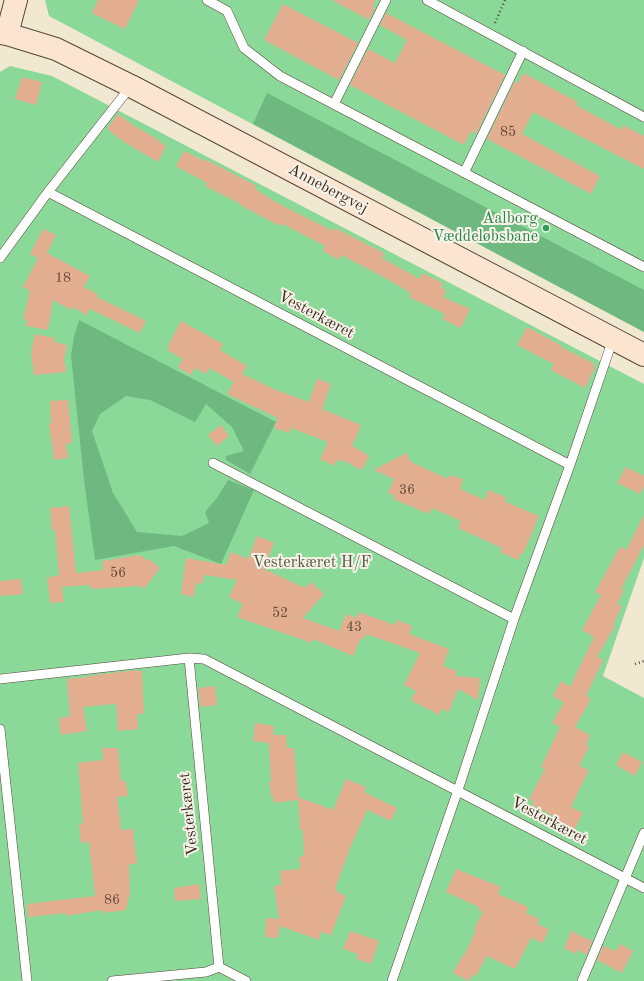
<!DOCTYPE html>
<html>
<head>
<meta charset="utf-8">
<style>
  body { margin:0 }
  canvas { display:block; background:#f0e8d0 }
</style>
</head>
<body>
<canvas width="644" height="981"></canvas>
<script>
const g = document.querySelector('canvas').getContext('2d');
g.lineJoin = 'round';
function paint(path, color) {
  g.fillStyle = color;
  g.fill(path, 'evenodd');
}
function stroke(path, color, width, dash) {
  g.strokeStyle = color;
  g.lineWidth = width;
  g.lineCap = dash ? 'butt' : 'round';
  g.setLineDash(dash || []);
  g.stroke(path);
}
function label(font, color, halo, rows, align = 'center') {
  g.font = font + ' "Old Standard TT",serif';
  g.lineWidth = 4;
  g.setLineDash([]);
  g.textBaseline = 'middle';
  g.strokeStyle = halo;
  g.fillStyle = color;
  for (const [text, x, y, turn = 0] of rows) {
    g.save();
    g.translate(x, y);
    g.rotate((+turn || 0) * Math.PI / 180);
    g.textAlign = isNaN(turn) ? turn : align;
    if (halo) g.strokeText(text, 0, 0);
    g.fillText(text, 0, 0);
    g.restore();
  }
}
paint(new Path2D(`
  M45,0H644V332L49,16Z
  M10,66L52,76L644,384V558L603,676L644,698V981H0V72Z`), '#8ad998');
paint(new Path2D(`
  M267,93L644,290V332L253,124Z
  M79,320L276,422L250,474L226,460V456L244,451L232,427L206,404L195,422L150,400L126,396L100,414L92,431L113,493L137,532L182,536L209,523L205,512L217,498L228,480L254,490L221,564L174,546L95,560L84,480L71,355L74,337Z`), '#6fb980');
paint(new Path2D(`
  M98,0H139L125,29L92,13Z
  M332,0H376L372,6L375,8L369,20Z
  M283,4L358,43L339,80L264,40Z
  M386,13L505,75L476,134L471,131L464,145L350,85L368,49L395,63L407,40L380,25Z
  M523,73L578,102L576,105L622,130L623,125L644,136V169L533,112L522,134L600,176L591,194L487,139L515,81L518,83Z
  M22,77L42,82L36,105L15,99Z
  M118,114L136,127L159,140L158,141L166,146L158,162L124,142L107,129Z
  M184,151L205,161L206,160L257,186L255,189L279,204L333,231L335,228L384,253L382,258L420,279L422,273L443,283L441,288L446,290L443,297L470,309L461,328L442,319L445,314L409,297L411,293L380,275L341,255L339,260L323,251L325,246L283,224L280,226L240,205L241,204L205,186L207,183L176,166Z
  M43,229L56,235L47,253L90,276L84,287L98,294L97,297L146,321L140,333L90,309L86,315L73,307L71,310L53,300L48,330L26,326L27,320L23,319L30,291L23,287L38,258L30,254Z
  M181,321L223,344L220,350L247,366L242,374L276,390L309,402L317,379L331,384L322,409L361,425L352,446L365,453V454L369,456L362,470L342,460L341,462L337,460L334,466L320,459L328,442L291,428L289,433L274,428L278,418L227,394L234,382L209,368L206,374L195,368L190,375L178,367L183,359L167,350L170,346H168Z
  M527,327L562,346L561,347L595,364L593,367L595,368L585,388L551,370L554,364L517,345Z
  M35,334L55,338L54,342L67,345L64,359L66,372L34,375L31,353Z
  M68,400L72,443L66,444L68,458L54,460L49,424H51L50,401Z
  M221,425L229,436L217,446L208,435Z
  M406,453L411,462L448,479L449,475L463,479L460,489L485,500L488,490L506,497L504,501L539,516L523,554L521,553L518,560L500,552L502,548L458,528L461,521L432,508L429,514L393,499L395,496L388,493L394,479L374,470Z
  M626,467L644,476V486L640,494L617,483Z
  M69,506L76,573L103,570L102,561L140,555L148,561L149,559L160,568L144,589L140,586L91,589L90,585L62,587L64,602L50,603L47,578L59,575L55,530L52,531L50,508Z
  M644,515V545L621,589L624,590L617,604L622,606L613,625L615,626L597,657L603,660L586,696L591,699L575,727L590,735L586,745L589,747L579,766L589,770L571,807L583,813L574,830L556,821L555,817L532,805L533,801L529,799L545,769L541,767L560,727L552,723L564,703L553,696L561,681L570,687L594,637L582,630L601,595L595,592L620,547L626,550Z
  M257,536L274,543L264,569L305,588L311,582L324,594L303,618L339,631L346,614L357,618L359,612L395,625L397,620L412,626L409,634L449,649L443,666L457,671L455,676L480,678L478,700L458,689L449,712L442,709L439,715L411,700L416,691L404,685L420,653L366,634L364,639L361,638L353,656L313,639L312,643L237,617L243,604L229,597L237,580L204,575L202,584L196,583L194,597L181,594L186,558L226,565L231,552L248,559Z
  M21,579L23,594L0,596V581Z
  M139,670V671H142L144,714H137L138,729L118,731L116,704L83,707L87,731L61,735L59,718L70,716L67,679L95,676L94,675Z
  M215,686L217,705L201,707L198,688Z
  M255,723L274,726L273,735H286L287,748H294L298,797L333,810L346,779L366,787L364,792L397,808L391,821L367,810L350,848L335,889L338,890L337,892L346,896L331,935L321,932L319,940L280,926V922L278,938L265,937L266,918L279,919L274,886L281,885L280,871L300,869L299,857L304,856L303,830H300L298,800L274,803L273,796H271L269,782H271L269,743L253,741Z
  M102,748H118L121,781H126L128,796L117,797L121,830L133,829L137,864H129L130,892L126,910L103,913L102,910L66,916V913L28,917L27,904L95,896L89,842L81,843L79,824H83L78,763L103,760Z
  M623,752L642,762L635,776L616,765Z
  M456,869L501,887L498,894L528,907L526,913L539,919L537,924L549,929L543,943L531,938L515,969L487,956L476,976L473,974L469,981L453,973L463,955L464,956L476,930L474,929L483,912L478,910L479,907L446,892Z
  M199,884L201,899L175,901L174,888Z
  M350,931L379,941L371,964L357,959L358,954L343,949Z
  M571,931L592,941L587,955L578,950L576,954L564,948Z
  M620,944L633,951L622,973L597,960L603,946L616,951Z`), '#e4af91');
const lane = new Path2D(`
  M207,0L227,11L244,48L280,76L644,267
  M427,0L644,117
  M334,104L386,0
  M464,173L523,51
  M48,192L570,465
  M0,258L48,192L131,86
  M213,463L514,619
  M189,658L219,967
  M0,679L189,658L204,659L644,888
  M0,729L27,981
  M112,981L206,972L219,967L246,981
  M392,981L458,790L514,619L570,465L613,339
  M582,981L644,833`);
const secondary = new Path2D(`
  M0,33L7,34L56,49L131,86L644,355
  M7,34L16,0`);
stroke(lane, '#564639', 10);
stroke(secondary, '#564639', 24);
stroke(new Path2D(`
  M495,23L505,0
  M635,664L644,661`), '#564639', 2.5, [1, 3]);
stroke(lane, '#fff', 9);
stroke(secondary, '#fce5d0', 22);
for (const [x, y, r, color] of [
  [546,228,4,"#2e9e5b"]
]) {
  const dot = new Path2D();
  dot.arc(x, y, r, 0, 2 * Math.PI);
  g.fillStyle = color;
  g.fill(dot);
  stroke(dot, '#f7f3e8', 1.5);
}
label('14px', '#654b3b', null, [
  ["85",508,132],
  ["18",63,278],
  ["36",407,490],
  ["56",118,573],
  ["52",280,613],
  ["43",354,627],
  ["86",112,900]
]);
label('16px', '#3b2a1e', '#f7f3e8', [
  ["Annebergvej",328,189,28],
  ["Vesterkæret",316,315,28],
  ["Vesterkæret",189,814,-96],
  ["Vesterkæret",549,821,28]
]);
label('16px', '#27864d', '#f7f3e8', [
  ["Aalborg",538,219],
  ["Væddeløbsbane",538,237]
], 'right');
label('16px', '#4f563c', '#f7f3e8', [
  ["Vesterkæret H/F",312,563]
]);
</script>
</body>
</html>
